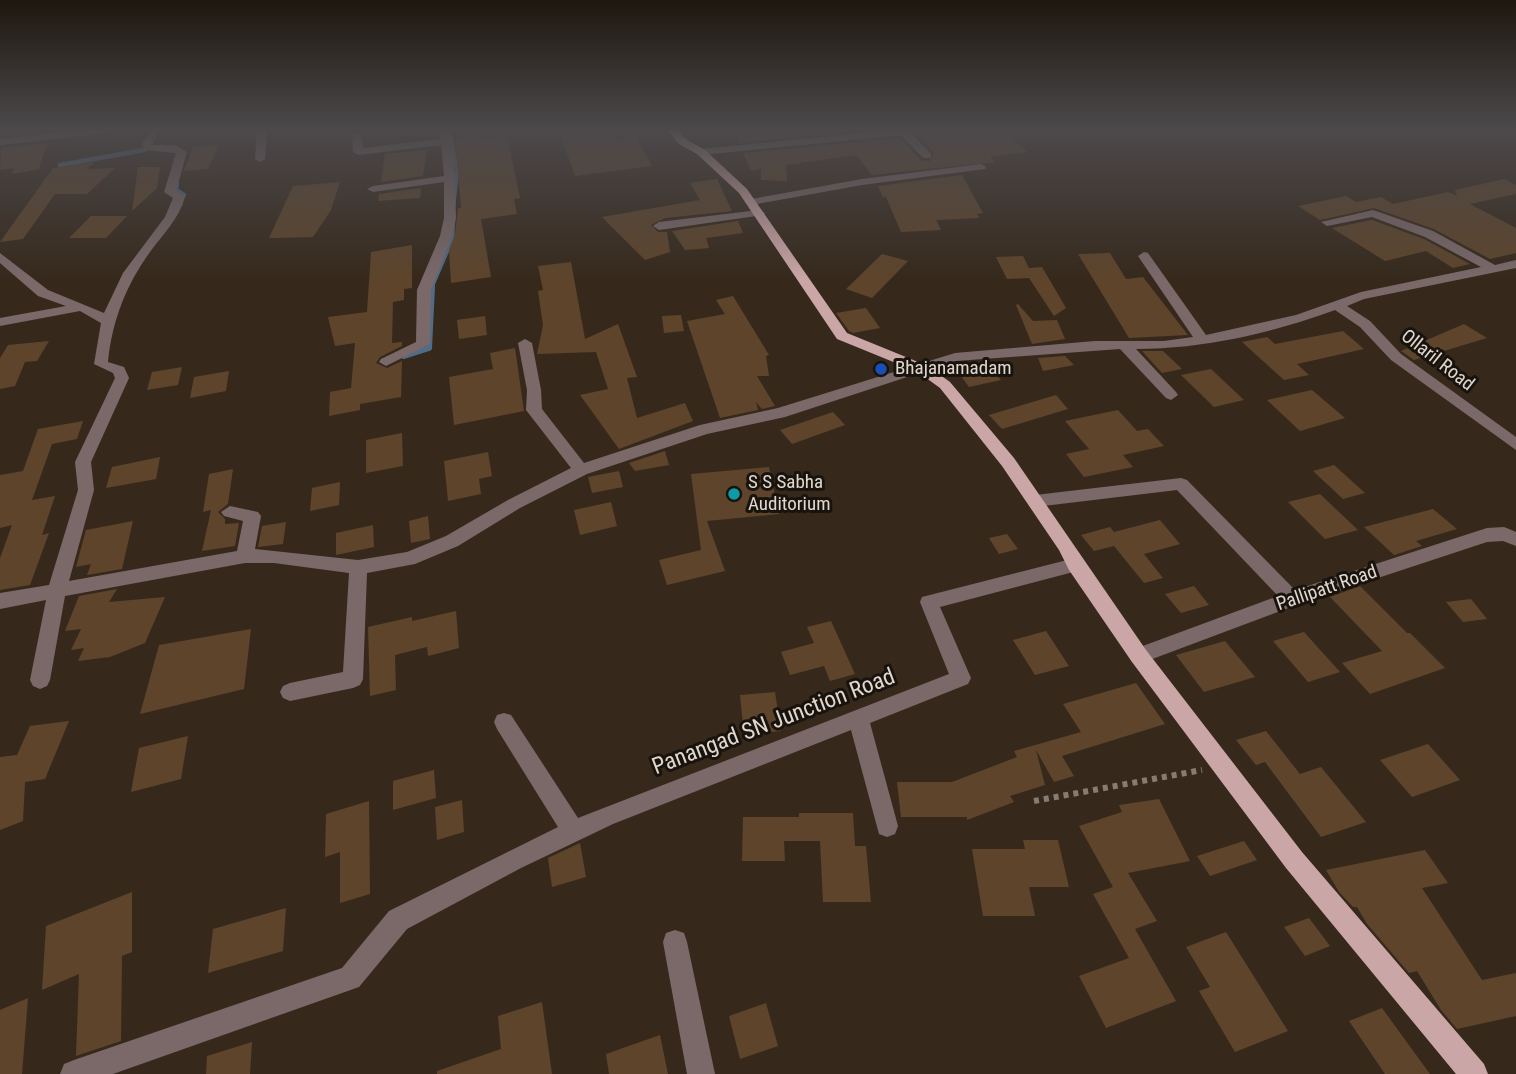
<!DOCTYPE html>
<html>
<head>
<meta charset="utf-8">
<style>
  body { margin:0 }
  canvas { display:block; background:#36291c }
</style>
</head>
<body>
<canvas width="1516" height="1074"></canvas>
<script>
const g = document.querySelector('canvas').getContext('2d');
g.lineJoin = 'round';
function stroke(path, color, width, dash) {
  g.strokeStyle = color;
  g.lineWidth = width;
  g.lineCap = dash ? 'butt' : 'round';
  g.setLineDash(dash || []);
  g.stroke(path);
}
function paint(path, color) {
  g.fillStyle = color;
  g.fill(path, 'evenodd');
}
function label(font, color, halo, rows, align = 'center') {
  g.font = font + ' "Roboto Condensed",sans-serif';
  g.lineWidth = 6;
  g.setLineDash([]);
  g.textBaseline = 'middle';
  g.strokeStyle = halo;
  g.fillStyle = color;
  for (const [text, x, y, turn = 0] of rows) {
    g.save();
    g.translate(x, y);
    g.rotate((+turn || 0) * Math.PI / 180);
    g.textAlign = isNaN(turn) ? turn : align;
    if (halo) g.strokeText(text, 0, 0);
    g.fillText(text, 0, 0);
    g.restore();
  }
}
stroke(new Path2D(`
  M449,130L457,169L453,208
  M60,165L144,150L151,146
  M177,183L176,190L184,195
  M431,288L452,239L453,220`), '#516c86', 4.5);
stroke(new Path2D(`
  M404,356L429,348L432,286`), '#516c86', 6);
paint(new Path2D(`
  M586,130L614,132L615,140L636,136L652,166L575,176L560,134L586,132Z
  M803,130H867L739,143L735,133Z
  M931,130H1003L1027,152L990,157L995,162L872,175L856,155L786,165L787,181L761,180V169L751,171L743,153L900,138L921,160L931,161L933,152L917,135Z
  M482,135V139L507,136L520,198L514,199L517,214L481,219L491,277L451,283L449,250L455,234L458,208H461L455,139Z
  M47,143L39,169L12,174L14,168L0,170L1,148Z
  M219,145L208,169L184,171L193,147Z
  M427,150L423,176L381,182L385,154Z
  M95,162L87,169L115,168L87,194H55L23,239L0,242L53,168Z
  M138,167H160L157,188L132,211Z
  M962,175L983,213L977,214L979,218L936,220L941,230L901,232L886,197H883L878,186Z
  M717,179L732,211L665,218L651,225L658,232H667L670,252L645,260L602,217L700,200L690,183Z
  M1505,179L1516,185V194L1470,204L1516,228V253L1490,259L1434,229L1374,208L1320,220L1298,206L1346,196L1356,202L1381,197L1393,204L1448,192L1457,196L1455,190Z
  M340,182L331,210L313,237L269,238L293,186Z
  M421,188L420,198L378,201L379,194Z
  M91,216H127L106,238H69Z
  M1372,220L1424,239L1470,264L1453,268L1426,251L1385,261L1332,228Z
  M738,221L743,233L706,238L709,248L685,250L672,231Z
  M412,245V288L404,289V300L393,302L392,343L402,342V346L380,357L376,363L387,368L402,361L401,397L360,404V410L329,416L330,392L351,388L355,343L335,346L328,317L367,312L371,252Z
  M1110,253L1126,279L1143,277L1188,335L1129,338L1078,254Z
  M882,254L908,261L872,298L846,289Z
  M1023,256L1029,268L1042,267L1066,308L1054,316L1029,278L1007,279L996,257Z
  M571,262L585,339L618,324L637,377L627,378L637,418L685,403L693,421L619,449L580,395L608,389L596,352L537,354L543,325L538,291L543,290L538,266Z
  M733,296L769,355L766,356L769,376H757L775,406L762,409L756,402L758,410L720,418L687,321L725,314L716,300Z
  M1018,304L1033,321L1057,320L1065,339L1032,344L1016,305Z
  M866,308L880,328L853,333L849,331L836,313Z
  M681,315L684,331L664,333L662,316Z
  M485,316L487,335L459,339L457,320Z
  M1464,324L1487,338L1414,360L1401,351Z
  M1343,331L1364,349L1297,364L1309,375L1284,380L1242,342L1267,337L1275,344Z
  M49,341L37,361L25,362L15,386L0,389V358L8,345Z
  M515,348L524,411L454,425L449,377L493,369L490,353Z
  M1142,351H1163L1182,369L1162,373Z
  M1065,356L1074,365L1043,371L1038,358Z
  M986,361L1001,380L969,387L954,366Z
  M182,367L178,385L147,390L152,372Z
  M1211,369L1244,400L1214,407L1181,375Z
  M229,371L226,391L190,398L194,377Z
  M1312,390L1345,418L1300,431L1267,400Z
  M1056,395L1068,409L1002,429L989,415Z
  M1118,410L1137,431L1148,429L1164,446L1123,455L1133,467L1084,477L1066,454L1089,449L1065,421Z
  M833,412L845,425L792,444L780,430Z
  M83,421L77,439L52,444L32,500L55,496L42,535L49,533L30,585L0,590V558L12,525L0,528V475L23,471L38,429Z
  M402,433L403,466L366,473V440Z
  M665,451L669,465L635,471L629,463Z
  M488,452L492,476L479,479L481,494L448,501L444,461Z
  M160,457L156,479L106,488L112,467Z
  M1334,465L1365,493L1343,499L1313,471Z
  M769,467L779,514L707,521L725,571L667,585L659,560L701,550L691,474Z
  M233,469L228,504L218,512L225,519V524L239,523L235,546L202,551L211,510L203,512L209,474Z
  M619,471L623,487L592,493L588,477Z
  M340,482L339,505L310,511L312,488Z
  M1320,494L1358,530L1325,539L1288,502Z
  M611,502L617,526L580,535L574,510Z
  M1433,509L1457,529L1416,541L1422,546L1394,555L1364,527Z
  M428,516L430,539L411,543L409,521Z
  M1160,520L1180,544L1144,554L1163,578L1144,583L1114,546L1094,551L1081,535L1110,527L1114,532Z
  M133,521L122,569L87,575L91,564L76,567L86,530Z
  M286,522L283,544L258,547L262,526Z
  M373,525L374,547L336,555V533Z
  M1007,534L1018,549L999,554L989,538Z
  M1194,586L1209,605L1181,613L1165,594Z
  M1360,586L1407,633H1410L1445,668L1370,694L1342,663L1382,651L1330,597Z
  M117,589L109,602L165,597L145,643L110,657L78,661L84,648L71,650L81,629L65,631L79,596Z
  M1471,599L1487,619L1463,622L1446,602Z
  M456,611L459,648L428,656L427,647L395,655L396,690L370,696L368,627L412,617V621Z
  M831,621L855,674L830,681L824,666L790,675L781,652L814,643L807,627Z
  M251,629L244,689L140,714L159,645Z
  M1046,631L1069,666L1035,675L1013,640Z
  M1304,632L1340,672L1308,682L1273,641Z
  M1225,641L1255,677L1204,692L1176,655Z
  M1136,683L1165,724L1062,756L1074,776L1054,782L1036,750L1045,785L1010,796L1014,802L967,820V817H901L897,782H952L1017,757L1014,751L1081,732L1063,704Z
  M775,692L781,731L744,735L740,695Z
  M69,721L45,779L25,782L23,821L0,830V757L17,755L30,726Z
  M1266,731L1300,774L1321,767L1366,822L1321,837L1265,762L1256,765L1236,740Z
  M188,736L181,779L131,792L139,748Z
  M1428,744L1460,780L1412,797L1380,760Z
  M434,770L436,798L393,810V781Z
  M1159,799L1190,861L1128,873L1157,921L1135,929L1176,1001L1106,1028L1079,976L1129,958L1093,894L1113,887L1079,826L1122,812L1119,805Z
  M462,800L464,832L437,840L435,807Z
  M369,801L370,894L340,903V852L325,857L326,814Z
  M799,813H853L855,846H866L871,902H823L820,841H784L785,861H742L743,817H799Z
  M1023,840H1058L1069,887H1029L1035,916H983L972,849H1025Z
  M1244,841L1257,860L1210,876L1197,856Z
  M580,843L586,877L552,887L548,858Z
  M1425,850L1448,883L1422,888L1482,980L1516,973V1016L1457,1029L1441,1010L1417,971L1409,973L1367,924L1357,907H1353L1339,892L1326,870Z
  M132,892V952L122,956L121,1041L76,1056L79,974L42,990L46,926Z
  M286,908L283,951L208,973L213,929Z
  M1309,918L1330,946L1305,956L1284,927Z
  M1226,932L1288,1031L1235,1052L1199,991L1210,987L1186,947Z
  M28,998L22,1074H0V1010Z
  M542,1002L552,1074H437V1071L501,1049L498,1016Z
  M766,1003L778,1046L740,1059L729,1016Z
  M1382,1008L1430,1074H1385L1349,1021Z
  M660,1035L668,1074H609L606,1054Z
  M252,1042L250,1074H206L207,1056Z`), '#5d442b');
stroke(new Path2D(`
  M1034,801L1202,770`), '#877c71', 6, [5, 5]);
paint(new Path2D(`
  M81,130H113L108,133L0,145V139Z
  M150,130H160L152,145H175L187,152L176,191L185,197C179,219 163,234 150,252C126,285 112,321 108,362L124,367L129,378L91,462L94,490L69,581L237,551L243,521L224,516L221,512L230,506L258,512L261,516L255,549L358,560L407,552L446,536L508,500L571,468L526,410L527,390L518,343L525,339L532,343L541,390L542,409L584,463L700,425L778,408L955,353L1095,341H1164L1193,337L1138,256L1144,252L1148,253L1206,335L1296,315L1361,292L1481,267L1425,237L1372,217L1327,226L1321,222L1373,210L1433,231L1495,265L1516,260V268L1364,299L1347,306L1370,321L1401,354L1516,437V450L1391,360L1360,327L1335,310C1272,333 1203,349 1136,349L1176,392L1178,395L1171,400L1166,398L1120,349L956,361L785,417L707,434L587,474L520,508L458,546L415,564L367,573L363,679L360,685L353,688L290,701L283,698L280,692L283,686L290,683L343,672L349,573L274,563H245L65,596L50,680L47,686L40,689L33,686L30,680L46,600L0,609V593L49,585L78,490L75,462L115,378L113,373L94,364L101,323L80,311L0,326V318L66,306L38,296L0,263V253L48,290L104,313L123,273L165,217L173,198L164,192L176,153L145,150L141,144Z
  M257,130H267L265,159L260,162L255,159Z
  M438,130H448L453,141L456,218L452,236L431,290L430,344L386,366L379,362L381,359L416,342L417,290L440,236L444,218V182L373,192L367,189L373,186L444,176L441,145L358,155L353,152L352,135L361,133L363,148L440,139Z
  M893,130H928L912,134L931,154V158H923L901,135L701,155L696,152L701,149Z
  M981,164L986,167L985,169L862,185L751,205L745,202L751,199L862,179Z
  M759,210L765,213L763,215L659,230L653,226L659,222Z
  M1181,478L1187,480L1295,590L1487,528L1504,527L1516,532V546L1503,541L1487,542L1299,604L1139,664L1132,662L1129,656L1132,650L1278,596L1177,490L1035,507L1027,501L1035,495Z
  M1075,558L1081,560L1084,565L1081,570L940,607L971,678L968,684L870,723L898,826L895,834L887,837L879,834L851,730L613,824L521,868L407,929L359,987L113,1074H60L64,1064L74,1060L342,968L389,911L558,827L497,729L494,722L497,715L504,713L511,715L578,818L949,674L920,602L922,597Z
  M675,930L684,933L687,942L715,1074H687L663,942L666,933Z`), '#7b696a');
paint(new Path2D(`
  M667,130H678L687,140L705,150L747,189L847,333L928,366L950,382L1014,458L1146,650L1302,852L1484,1064L1488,1074H1456L1286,868L1132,662L1069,570L1059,550L1002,466L940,388L918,372L837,339L739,193L697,154L679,144Z`), '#cba6a7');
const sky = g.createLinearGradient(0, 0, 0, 280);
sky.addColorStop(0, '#1e170f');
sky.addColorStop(0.46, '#4c494b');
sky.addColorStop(1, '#4c494b00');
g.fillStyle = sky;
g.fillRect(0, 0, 1516, 280);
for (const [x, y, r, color] of [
  [881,369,7,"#1a4fb4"],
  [734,494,7,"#0f9aa8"]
]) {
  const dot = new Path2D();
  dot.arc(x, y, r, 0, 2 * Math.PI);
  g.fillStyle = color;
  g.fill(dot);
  stroke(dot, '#19130d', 2.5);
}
label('19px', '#e0d7cf', '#19130d', [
  ["Ollaril Road",1437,361,38],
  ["Pallipatt Road",1327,589,-19]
]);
label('19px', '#e0d7cf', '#19130d', [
  ["Bhajanamadam",895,369],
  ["S S Sabha",748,483],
  ["Auditorium",748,505]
], 'left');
label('23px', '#e0d7cf', '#19130d', [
  ["Panangad SN Junction Road",774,723,-21]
]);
</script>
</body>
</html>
